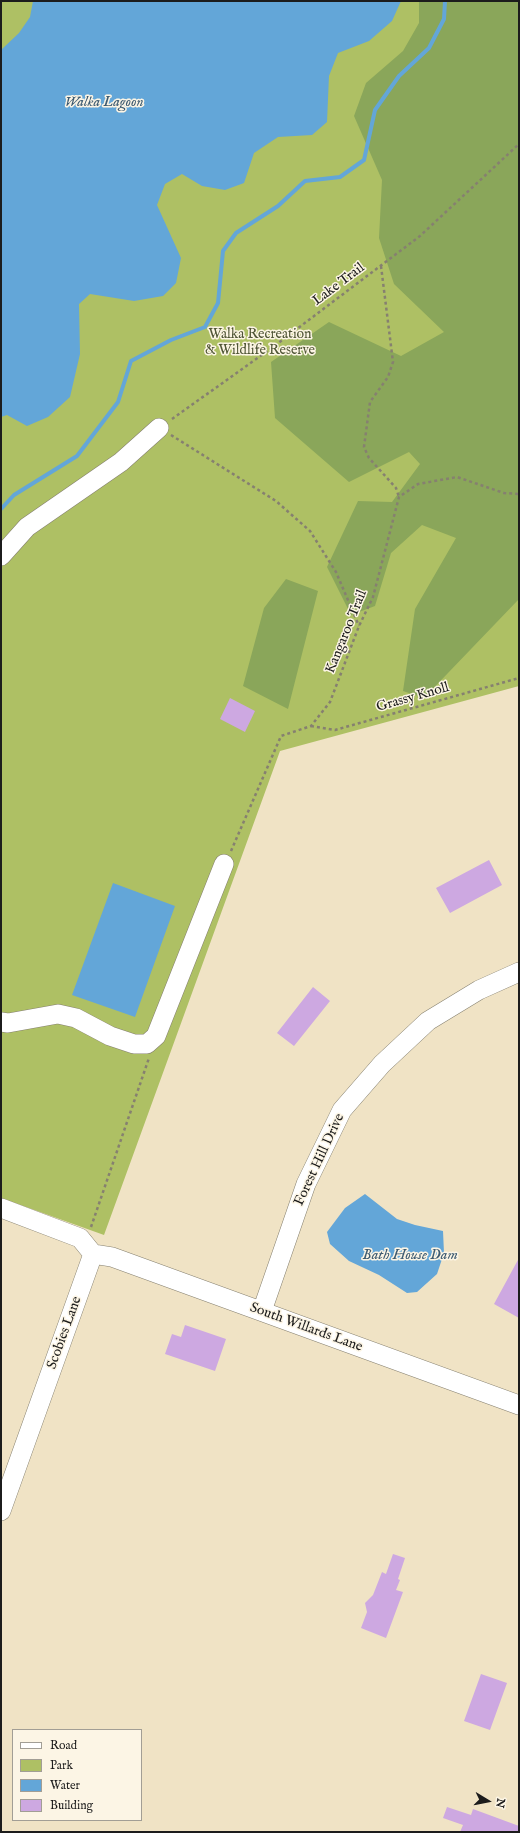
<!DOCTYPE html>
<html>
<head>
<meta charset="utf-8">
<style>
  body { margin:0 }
  #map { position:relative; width:520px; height:1833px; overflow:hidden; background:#f0e3c5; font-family:"IM FELL English",serif }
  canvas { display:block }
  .frame { position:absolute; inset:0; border:2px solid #1c1c1c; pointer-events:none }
  .legend { position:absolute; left:12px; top:1729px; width:130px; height:92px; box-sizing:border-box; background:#fcf5e5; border:1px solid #a29e95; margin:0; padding:5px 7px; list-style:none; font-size:12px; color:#1c1c1c }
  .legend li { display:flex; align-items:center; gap:8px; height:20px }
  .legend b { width:20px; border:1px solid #a29e95 }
  .north { position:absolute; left:468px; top:1781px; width:40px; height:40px; -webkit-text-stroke:3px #fcf5e5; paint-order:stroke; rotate:100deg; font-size:11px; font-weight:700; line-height:16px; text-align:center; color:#1c1c1c }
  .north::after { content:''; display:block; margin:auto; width:14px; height:18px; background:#1c1c1c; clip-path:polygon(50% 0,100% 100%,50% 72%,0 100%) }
</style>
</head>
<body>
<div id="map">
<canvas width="520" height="1833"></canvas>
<div class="frame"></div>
<ul class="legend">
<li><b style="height:5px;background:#fff"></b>Road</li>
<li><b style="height:11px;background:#aec064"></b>Park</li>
<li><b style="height:11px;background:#63a6d8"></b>Water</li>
<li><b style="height:11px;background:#cda8e1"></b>Building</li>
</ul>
<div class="north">N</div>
</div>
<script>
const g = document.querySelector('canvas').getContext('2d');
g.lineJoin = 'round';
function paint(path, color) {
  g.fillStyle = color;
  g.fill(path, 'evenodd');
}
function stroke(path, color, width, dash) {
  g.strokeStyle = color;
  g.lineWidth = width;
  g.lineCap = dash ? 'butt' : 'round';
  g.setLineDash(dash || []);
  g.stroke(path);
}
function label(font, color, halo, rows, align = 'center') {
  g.font = font + ' "IM FELL English",serif';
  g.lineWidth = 3;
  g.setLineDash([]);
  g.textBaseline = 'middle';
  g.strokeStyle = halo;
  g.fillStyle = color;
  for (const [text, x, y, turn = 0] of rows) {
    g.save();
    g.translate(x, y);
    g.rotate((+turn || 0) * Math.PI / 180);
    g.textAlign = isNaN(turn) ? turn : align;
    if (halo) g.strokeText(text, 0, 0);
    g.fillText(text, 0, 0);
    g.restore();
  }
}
paint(new Path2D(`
  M1,1H519V686L280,751L104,1235L1,1198Z`), '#aec064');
paint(new Path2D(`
  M419,1H519V599L424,698L403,691L415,609L456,538L422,525L391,553L375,606L351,615L327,567L358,501L392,502L420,464L409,452L349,482L275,418L271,362L329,322L401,356L444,332L394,284L379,238L382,180L354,116L366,83L403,51L419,23Z
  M286,579L318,591L288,709L243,686L264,608Z`), '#8aa65a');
paint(new Path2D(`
  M33,1H401L392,21L369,41L338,53L329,76L327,122L312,135L278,137L254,153L244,183L225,190L202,186L182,174L165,184L157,205L181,258L176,283L163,296L134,301L90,294L79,304L80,354L70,397L48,417L27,426L7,415L1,417V50L19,33L30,17Z
  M113,883L175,906L135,1017L72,995Z
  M365,1194L397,1219L415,1225L443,1231L444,1253L437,1274L417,1292L407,1293L379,1275L349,1261L330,1244L327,1232L345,1208Z`), '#63a6d8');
stroke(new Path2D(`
  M1,509L14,495L77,456L118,402L131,361L171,340L205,327L218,303L223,251L236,233L278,206L305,181L340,177L364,160L375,110L399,76L429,48L444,19L445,1`), '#63a6d8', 4);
paint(new Path2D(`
  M230,698L255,711L245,732L220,719Z
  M489,860L502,885L450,913L436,888Z
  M313,987L330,1001L294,1046L277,1033Z
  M519,1258V1318L494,1304Z
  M185,1325L226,1339L215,1371L165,1354L172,1334L181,1337Z
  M393,1554L405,1558L398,1579L400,1580L396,1590L403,1592L386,1638L361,1628L367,1612L365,1603L373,1595L382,1572L386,1574Z
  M481,1674L507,1683L490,1730L464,1721Z
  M447,1807L471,1815L473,1809L519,1826V1832H460L463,1825L443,1818Z`), '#cda8e1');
const minor = new Path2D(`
  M1,556L27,527L121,462L159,428
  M1,1022L8,1023L58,1014L76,1018L110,1036L134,1044H147L156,1036L224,864
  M1,1208L80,1238L93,1254
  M93,1254L112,1257L519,1405
  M262,1311L306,1184L342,1110L382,1064L428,1021L479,990L519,972
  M1,1511L93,1254`);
stroke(minor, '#868070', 20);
stroke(new Path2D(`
  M381,266L393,362L388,377L370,402L364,447L369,458L396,488L399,497
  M172,419L273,347L420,236L519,144
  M171,435L276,501L310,531L336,572L359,626
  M311,726L335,730L519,678
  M231,851L281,736L311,726L330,702L359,626L373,597L399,497L418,484L457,477L504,493L519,494
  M91,1227L149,1058`), '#868070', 2.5, [3, 3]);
stroke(minor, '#fff', 19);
label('14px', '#1c1c1c', '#fcf5e5', [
  ["Lake Trail",339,285,-37],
  ["Kangaroo Trail",347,632,-68],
  ["Grassy Knoll",413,698,-16],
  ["Forest Hill Drive",320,1160,-65],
  ["South Willards Lane",306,1328,20],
  ["Scobies Lane",65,1333,-70]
]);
label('14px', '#4f5535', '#fcf5e5', [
  ["Walka Recreation",260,335],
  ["& Wildlife Reserve",260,351]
]);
label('italic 15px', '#3c5a71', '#fcf5e5', [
  ["Walka Lagoon",104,103],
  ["Bath House Dam",410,1256]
]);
</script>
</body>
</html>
